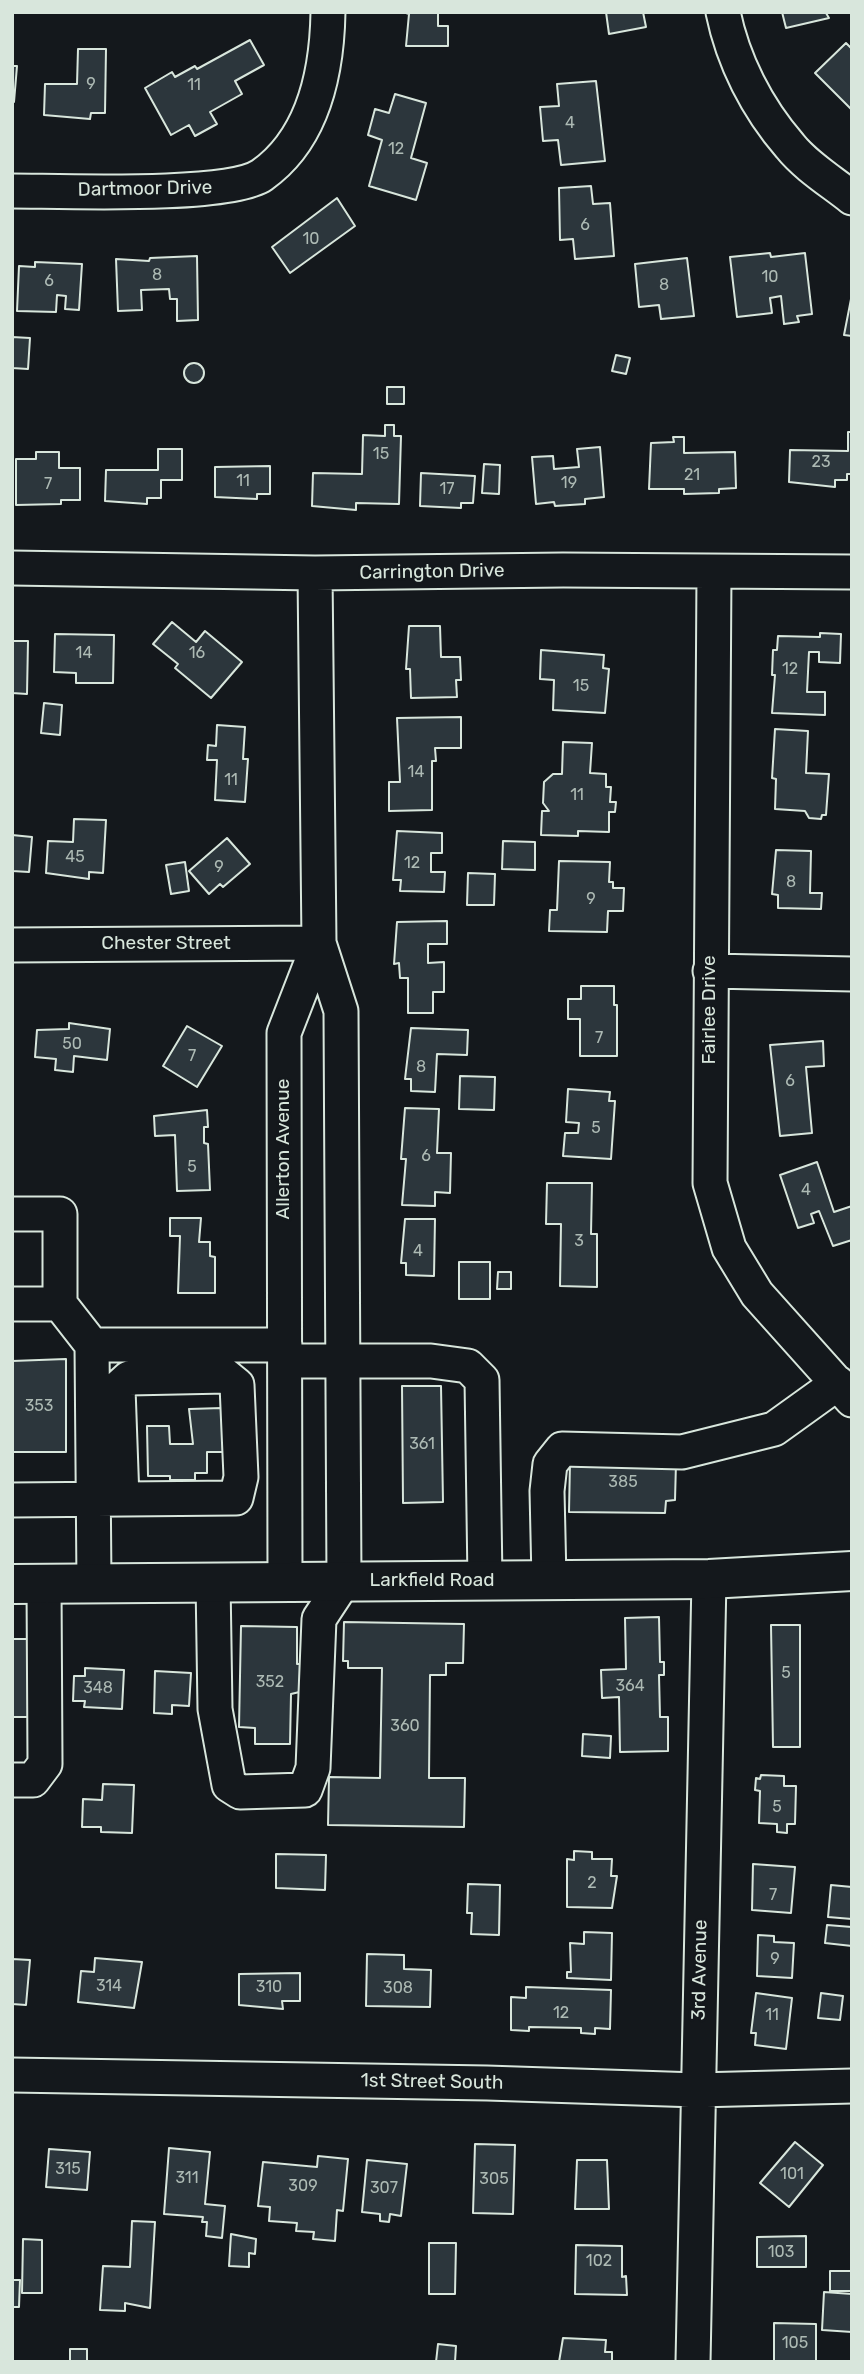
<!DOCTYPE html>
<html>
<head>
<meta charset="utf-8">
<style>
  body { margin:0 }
  #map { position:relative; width:864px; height:2374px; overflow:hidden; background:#14181c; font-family:Rubik,sans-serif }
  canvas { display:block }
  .frame { position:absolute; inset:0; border:14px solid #d8e6dc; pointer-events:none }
</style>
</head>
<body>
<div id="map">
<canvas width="864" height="2374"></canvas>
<div class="frame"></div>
</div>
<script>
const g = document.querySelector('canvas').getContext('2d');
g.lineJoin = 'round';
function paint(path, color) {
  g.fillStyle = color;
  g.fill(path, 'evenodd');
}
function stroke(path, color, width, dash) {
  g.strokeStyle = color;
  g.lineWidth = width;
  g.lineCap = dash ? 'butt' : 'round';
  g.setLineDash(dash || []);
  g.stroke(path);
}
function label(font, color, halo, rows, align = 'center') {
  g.font = font + ' Rubik,sans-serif';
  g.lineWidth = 5;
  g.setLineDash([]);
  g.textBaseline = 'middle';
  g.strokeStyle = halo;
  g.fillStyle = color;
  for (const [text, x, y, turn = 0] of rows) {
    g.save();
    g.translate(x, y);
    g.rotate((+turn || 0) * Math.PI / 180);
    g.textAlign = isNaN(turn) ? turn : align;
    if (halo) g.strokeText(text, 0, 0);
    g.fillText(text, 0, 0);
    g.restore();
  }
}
const building = new Path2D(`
  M403,12H438V26H448V46H406L409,14Z
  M606,12H643L646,27L609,34Z
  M782,12H831L826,13L829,18L786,28Z
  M250,40L264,65L235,81L242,94L210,112L217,124L195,136L189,125L171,135L145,88L172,72L175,77L195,66L197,69Z
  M846,43L852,49V110L815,73Z
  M78,49H106L105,113H91L90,119L44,115L45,84H77Z
  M12,66H17L14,102H12Z
  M596,81L605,161L561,165L558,140L543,141L540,107L559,106L557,84Z
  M395,94L426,103L411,158L427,163L416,200L369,186L382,140L368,135L375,109L389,113Z
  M591,186L593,204L610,203L614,256L575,259L573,239L560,240L559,188Z
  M337,198L355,226L290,273L272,247Z
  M770,253L771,257L805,253L812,314L797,316L799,322L784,324L781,296L770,298L772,313L737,317L730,257Z
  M197,256L198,320L177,321V299H170L169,289L141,290L142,310L118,311L116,259L149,261L150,258Z
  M687,258L694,316L661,319L659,305L639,307L635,264Z
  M35,262L82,264L79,310L65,309L66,296L57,295L56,312L17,311L19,266L35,267Z
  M852,294V336L844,335Z
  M12,337L30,338L28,369L12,368Z
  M616,355L630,358L626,374L612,371Z
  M184 373a10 10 0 1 1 20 0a10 10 0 1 1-20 0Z
  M387,387H404V404H387Z
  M385,425H394V436H401L399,504L356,503V510L312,506L313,473L362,474L363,435L385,436Z
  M848,432H852V474H847V480H835V487L789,482L790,450L848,451Z
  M673,437H684V453L735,452L736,488L719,489V493L684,494V489H649L651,443L674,442Z
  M600,447L604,497L585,499V504L555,506L554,502L536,504L532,457L553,456L554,469L579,467L577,449Z
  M158,449H182V480H161V498H147V504L105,501L106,470H158Z
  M36,452H59V468H80V500H61V504L16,505V459H36Z
  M484,464L500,465L499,494L482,493Z
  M270,466V494H257V499L215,497V467Z
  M421,473L475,476L473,503H461V508L420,506Z
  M172,622L196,642L205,631L242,662L211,698L175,668L178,664L153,644Z
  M409,626H440L441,657H460L461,680H456L457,697L411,698L410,669H406Z
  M820,633L841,634L840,663L819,662V652H809L807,692H825V715L772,713L775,675H772L773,650H777L778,636L820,637Z
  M55,634L114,635L113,683H76V673L54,672Z
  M12,641H28L27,694L12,693Z
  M541,650L604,655L603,668L609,669L605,713L553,710L554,680L540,679Z
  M44,703L62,705L60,735L41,733Z
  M461,717V748H435L436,761H432V810L389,811V782H400L397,718Z
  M217,725L245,727L243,759H248L245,802L215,800L217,760H207L208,745L216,746Z
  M775,729L808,731L806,773L829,774L826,815H822L821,819L809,818L805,811L775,809L776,779L772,778Z
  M563,742L592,743L590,773L606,774V787H611L610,802H616L615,812H609V832L578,831V836L541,835L542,811H549L543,803L544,782L553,774H562Z
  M74,819L106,820L103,873L89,872V879L46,873L48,841L73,842Z
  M397,831L442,833V853H431V872H445L444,892L400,891L401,880H393Z
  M12,835L32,837L29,872L12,871Z
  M227,838L250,864L223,887L220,884L209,894L189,871Z
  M503,841L535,842V870L502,869Z
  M776,850L811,851L810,893H822L821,909L778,908V895L772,894Z
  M559,861L610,862L609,882H613V888H624L623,911H608L607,932L549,931L550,910H557Z
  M185,862L189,891L171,894L166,865Z
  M468,873L495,874L494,905H467Z
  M447,921V944H428V963L444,962V992H433V1013H408V978H400L399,963L394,964L397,922Z
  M581,986H614V1005H617V1056H580V1019H568V999H581Z
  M69,1023L110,1029L107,1060L74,1056L73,1072L55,1070L56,1059L35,1057L37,1030L69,1029Z
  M187,1026L222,1046L197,1087L163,1066Z
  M411,1028L468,1030L467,1055L437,1054L435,1092L411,1091V1079H405Z
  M823,1041L824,1066L806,1067L812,1133L780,1136L770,1045Z
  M460,1076L495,1077L494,1110L459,1109Z
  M568,1089L610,1092L609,1101H615L611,1159L563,1156L565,1133H578L579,1123L566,1122Z
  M405,1108L439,1109L437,1153H451L450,1193L435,1192V1206L402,1205L406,1159H401Z
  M207,1110L208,1127H204V1143L208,1144L210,1190L177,1191L175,1135L155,1136L154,1116Z
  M817,1162L834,1212L852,1206V1240L833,1246L819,1211L811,1214L814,1223L798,1228L780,1175Z
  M547,1183H592L591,1234H597V1287L560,1286L561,1224H546Z
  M170,1218H201L199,1242H210V1256L215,1257V1293H178L180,1236H170Z
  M405,1219H435L434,1276L406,1275V1263H401Z
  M459,1262H490V1299H459Z
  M498,1272H511V1289H497Z
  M66,1359V1452H12V1361Z
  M402,1386H441L443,1502L403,1503Z
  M222,1408L223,1452H207V1473H195V1480H170V1476H148L147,1426H169L170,1444H193L189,1409Z
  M570,1462L676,1463L675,1500L666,1501L665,1513L569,1512Z
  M659,1617L660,1662H664V1675H659L660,1717H668V1751L620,1752L619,1697L602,1698L601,1670L626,1669L625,1618Z
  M344,1622L464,1624L463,1663H446V1675H430L429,1778H465L464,1827L328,1825L329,1777L380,1778L382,1668H348V1661H343Z
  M771,1625H800V1747H773Z
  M241,1626L297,1627V1664H308V1690L291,1694L290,1744H255V1728L239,1727Z
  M12,1639H34L32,1717H12Z
  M85,1668L124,1670L122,1709L84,1707L85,1701H73L74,1676H85Z
  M155,1671L191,1673L189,1706L172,1705V1714L154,1713Z
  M583,1734L611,1736L610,1758L582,1756Z
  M761,1775L784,1776V1786H796L795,1824H787V1833L777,1832V1824L759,1823L760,1791L755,1790L756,1778L760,1779Z
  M103,1784L134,1785L132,1833L101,1832V1827H82L83,1799L102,1800Z
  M574,1851L592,1852V1859H612L611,1876H617L612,1908L567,1907V1859L574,1860Z
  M276,1854L326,1855L325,1890L276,1888Z
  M753,1864L795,1867L791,1913L752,1910Z
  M468,1884L500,1885L499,1935L471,1934L472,1913H467Z
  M831,1885L852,1887V1919L828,1917Z
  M827,1925L852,1927V1946L825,1943Z
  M584,1932L612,1933L611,1980L567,1978V1972H571L570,1943L584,1944Z
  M758,1935L774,1936V1942L794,1943L792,1978L757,1976Z
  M367,1954L404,1955V1969L431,1970L430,2007L366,2006Z
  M95,1958L142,1962L134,2008L78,2002L81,1971L94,1972Z
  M12,1959L30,1960L26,2005L12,2004Z
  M300,1973V2001H282L283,2009L239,2005V1974Z
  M526,1987L611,1990L610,2029L595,2028V2034L581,2033V2028L529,2027V2031L511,2030V1997L526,1998Z
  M756,1993L792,1998L786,2049L755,2045L756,2033H751Z
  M821,1993L843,1996L840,2020L818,2018Z
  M795,2142L823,2165L789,2207L760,2183Z
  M475,2144L515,2145L513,2214L473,2213Z
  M169,2148L210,2152L205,2204L225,2206L222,2238L206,2236L207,2222H202L203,2217L164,2214Z
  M49,2149L90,2152L87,2190L46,2187Z
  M318,2156L348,2159L343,2211L337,2210L335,2241L313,2239L314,2232L296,2231L297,2223L269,2221L270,2207L258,2206L263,2162L317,2167Z
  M367,2160L407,2164L401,2216L390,2214L389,2222L380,2221V2214L362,2212Z
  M577,2160H607L609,2209H575Z
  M132,2221L155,2222L150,2308L125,2303V2311L100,2310L103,2266L130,2267Z
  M231,2234L256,2239L255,2254L249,2253V2267L229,2266Z
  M806,2236V2267H757V2237Z
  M23,2239L42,2240V2293H22Z
  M429,2243H456L455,2294H429Z
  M576,2245L622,2246V2277L626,2276L627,2295L575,2294Z
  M830,2271H852V2291H830Z
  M12,2280H20L19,2307H12Z
  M824,2292L852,2294V2332L822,2330Z
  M774,2323L816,2324V2362H774Z
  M563,2338L606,2340L605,2352H612V2362H559Z
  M438,2344L456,2346L455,2362H436Z
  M70,2349H87V2362H70Z`);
paint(building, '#2c363c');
stroke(building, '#d8e6dc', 2);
const minor = new Path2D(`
  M723,12C733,61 757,108 790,146C806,166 832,182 852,198
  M12,191C60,191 229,198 262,175C314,138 327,71 328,12
  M12,568L315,573L563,570L852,572
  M714,573L710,1183L729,1248L757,1294L852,1400
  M12,945L319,943
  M710,971L852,974
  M12,1214H60V1304
  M12,1304H60L92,1345L94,1583
  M92,1345H285
  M286,1361H431L468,1366L482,1380L485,1580
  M12,1500L236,1498L241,1477L237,1385L226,1376L129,1378L118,1388L122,1499
  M549,1580L547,1491L550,1464L562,1449L682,1452L774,1429L838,1383
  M213,1581L215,1709L229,1785L240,1792L305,1790L313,1768L319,1619L344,1581L341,1011L319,943L315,573
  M285,1581L284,1033L319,943
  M12,1780H33L45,1764L44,1584
  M12,2075L487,2083L697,2090L852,2086
  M693,2362L709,1579`);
const major = new Path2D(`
  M12,1584L709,1579L852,1571`);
stroke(minor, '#d8e6dc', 37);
stroke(major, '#d8e6dc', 42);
stroke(minor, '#14181c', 33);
stroke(major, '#14181c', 38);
label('16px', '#adbab4', null, [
  ["9",91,84],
  ["11",194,85],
  ["4",570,123],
  ["12",396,149],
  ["6",585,225],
  ["10",311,239],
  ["8",157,275],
  ["10",770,277],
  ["6",49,281],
  ["8",664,285],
  ["15",381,454],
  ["23",821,462],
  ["21",692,475],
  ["11",243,481],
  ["19",569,483],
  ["7",48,484],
  ["17",447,489],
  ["14",84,653],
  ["16",197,653],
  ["12",790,669],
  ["15",581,686],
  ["14",416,772],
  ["11",231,780],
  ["11",577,795],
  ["45",75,857],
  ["12",412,863],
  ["9",219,867],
  ["8",791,882],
  ["9",591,899],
  ["7",599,1038],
  ["50",72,1044],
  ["7",192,1056],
  ["8",421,1067],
  ["6",790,1081],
  ["5",596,1128],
  ["6",426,1156],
  ["5",192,1167],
  ["4",806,1190],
  ["3",579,1241],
  ["4",418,1251],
  ["353",39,1406],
  ["361",422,1444],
  ["385",623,1482],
  ["5",786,1673],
  ["352",270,1682],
  ["364",630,1686],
  ["348",98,1688],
  ["360",405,1726],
  ["5",777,1807],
  ["2",592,1883],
  ["7",773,1895],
  ["9",775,1959],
  ["314",109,1986],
  ["310",269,1987],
  ["308",398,1988],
  ["12",561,2013],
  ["11",772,2015],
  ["315",68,2169],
  ["101",792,2174],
  ["311",187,2178],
  ["305",494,2179],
  ["309",303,2186],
  ["307",384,2188],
  ["103",781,2252],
  ["102",599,2261],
  ["105",795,2343]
]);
label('19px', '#d8e6dc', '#14181c', [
  ["Dartmoor Drive",145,189,-1],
  ["Carrington Drive",432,572,-1],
  ["Chester Street",166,944],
  ["Fairlee Drive",710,1010,-90],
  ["Allerton Avenue",284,1149,-90],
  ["Larkfield Road",432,1581],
  ["3rd Avenue",700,1970,-89],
  ["1st Street South",432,2082,1]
]);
</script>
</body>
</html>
